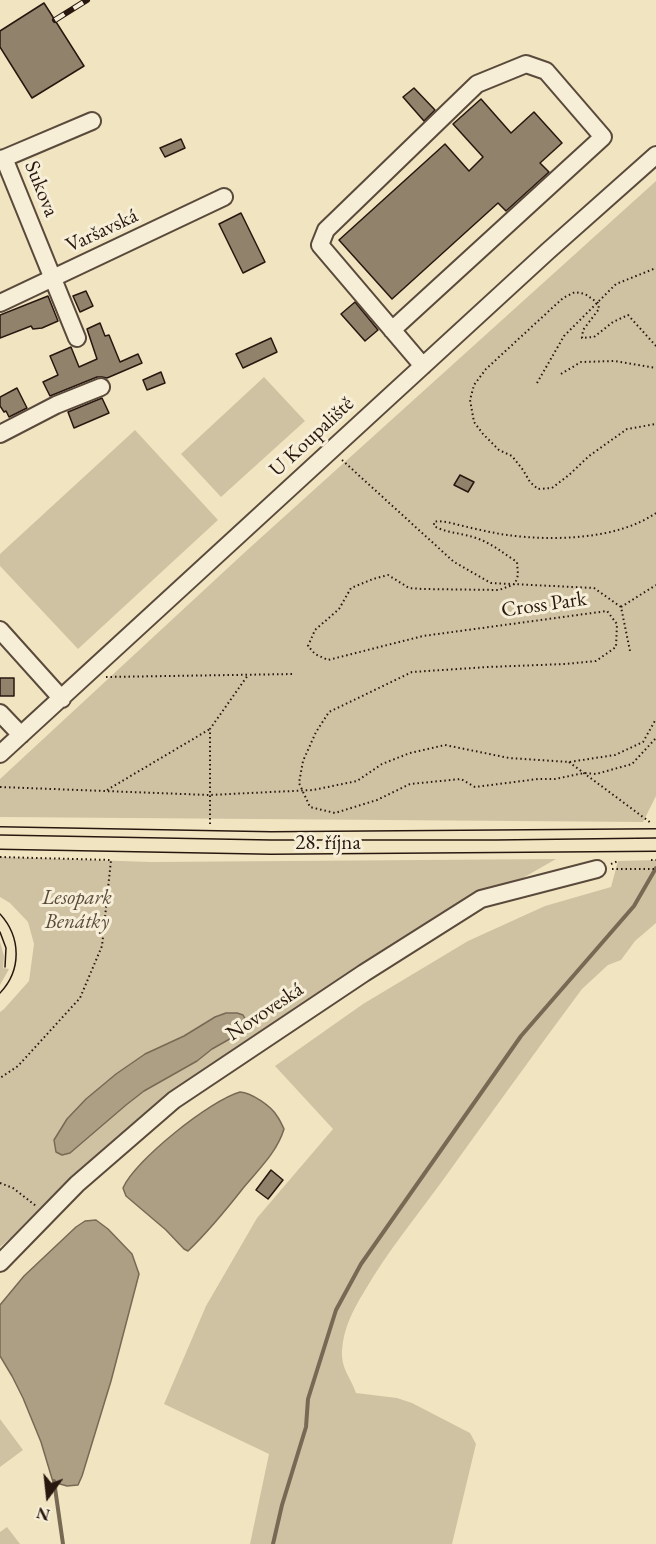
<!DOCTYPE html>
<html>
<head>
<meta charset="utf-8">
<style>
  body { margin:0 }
  #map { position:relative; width:656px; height:1544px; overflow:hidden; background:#f1e5c1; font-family:"EB Garamond",serif }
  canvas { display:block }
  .north { position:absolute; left:18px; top:1466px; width:60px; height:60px; -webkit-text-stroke:4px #f6eed7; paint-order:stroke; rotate:195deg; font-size:16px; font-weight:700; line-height:24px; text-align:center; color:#28170f }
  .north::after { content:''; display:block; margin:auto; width:21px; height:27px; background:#28170f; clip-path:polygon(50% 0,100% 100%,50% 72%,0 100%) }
</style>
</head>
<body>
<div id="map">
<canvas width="656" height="1544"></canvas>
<div class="north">N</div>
</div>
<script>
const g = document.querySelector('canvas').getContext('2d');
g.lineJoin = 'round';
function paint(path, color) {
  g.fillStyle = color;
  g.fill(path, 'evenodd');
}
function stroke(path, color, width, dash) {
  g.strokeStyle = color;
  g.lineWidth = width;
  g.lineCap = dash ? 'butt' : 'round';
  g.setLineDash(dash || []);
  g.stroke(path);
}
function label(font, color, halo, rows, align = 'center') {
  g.font = font + ' "EB Garamond",serif';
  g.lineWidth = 6;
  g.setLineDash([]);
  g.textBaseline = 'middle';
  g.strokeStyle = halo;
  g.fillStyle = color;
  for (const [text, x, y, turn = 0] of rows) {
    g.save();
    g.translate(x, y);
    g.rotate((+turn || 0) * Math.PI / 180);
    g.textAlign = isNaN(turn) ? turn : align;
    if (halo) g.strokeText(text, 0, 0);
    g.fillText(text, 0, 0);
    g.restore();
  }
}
paint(new Path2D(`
  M656,181V796L643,822L0,817V779L244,553Z
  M264,377L305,421L221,497L181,454Z
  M135,430L218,520L78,649L0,566V554Z
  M0,857L151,862L556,859L360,971L178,1098L0,1247V1012L4,1009L29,981L34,944L28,922L10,903L0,897ZM215,1017L235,1036L212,1049L197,1061L144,1091L126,1105L54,1140L67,1119L86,1099L116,1074L145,1054L184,1036Z
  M656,860V923L635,941L621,960L608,965L582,989C535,1052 489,1116 443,1180C416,1217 387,1252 364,1292C353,1310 343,1329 342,1351C341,1369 351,1378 356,1393L397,1398L412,1403L470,1433L476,1444L452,1544H250L269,1454L164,1404L206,1306L257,1218L333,1129L275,1066L363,1004L468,941L545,906L611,887L618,861Z
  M0,942L4,956L3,968L9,969L0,985Z
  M0,1419L23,1450L0,1467Z
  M7,1527L20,1544H0V1532Z`), '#cfc2a3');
const water = new Path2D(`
  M226,1013H237L243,1015L247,1022L245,1028L235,1036L212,1049L197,1061L144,1091L126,1105L70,1153L62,1155L56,1152L54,1140L67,1119L86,1099L116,1074L145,1054L184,1036L215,1017Z
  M240,1092C252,1093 271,1106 277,1116C280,1120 282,1125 284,1129C277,1152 259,1169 244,1187C226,1210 209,1231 188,1251L184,1249L166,1230L126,1196L123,1188C135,1160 211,1100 240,1092Z
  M96,1220L108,1229L132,1254L139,1274L111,1381L82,1476L78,1485L67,1486L53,1482L41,1442L23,1398L12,1376L0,1356V1305L24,1276L76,1227L85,1221Z`);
paint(water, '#ad9f84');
stroke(water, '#786955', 1.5);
stroke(new Path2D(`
  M54,1481L63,1544
  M273,1544L282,1505L306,1427L308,1399L336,1310L361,1264L521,1036L634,906L656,868`), '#786955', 4);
const building = new Path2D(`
  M44,3L84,66L32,98L0,47V31Z
  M414,88L435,110L424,121L403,97Z
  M481,99L511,133L534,112L562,143L540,163L549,172L506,211L498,203L392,299L339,240L445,144L469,171L483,157L453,124Z
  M181,139L185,148L165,157L160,148Z
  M241,213L265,262L243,273L219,224Z
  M86,291L93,306L80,312L73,296Z
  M48,296L58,321L42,328L33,329L31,326L0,338V315Z
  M355,302L378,330L365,341L341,314Z
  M100,323L105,336L109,335L120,362L138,354L142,363L107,378L102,377H97L50,396L43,382L58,375L50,356L71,347L79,367L97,359L87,329Z
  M271,338L277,352L243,368L236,354Z
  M161,372L165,383L147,390L143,380Z
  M17,388L27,408L9,417L6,411L4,412L0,406V397Z
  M102,398L109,413L74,428L68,412Z
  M460,475L474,482L468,492L454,485Z
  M0,678H14V696H0Z
  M271,1170L283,1180L268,1199L256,1190Z`);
paint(building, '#91826c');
stroke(building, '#28170f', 1.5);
const minor = new Path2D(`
  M4,158L77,338
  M0,160L92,121
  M0,303L224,197
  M392,330L603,137L546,71L526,64L477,84L326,230L320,245L423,366
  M0,434L56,405L101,387
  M0,630L62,699
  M0,713L21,735
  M0,754L548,251L656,155
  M0,1263L77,1184L174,1100L364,973L481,899L597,869`);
const major = new Path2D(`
  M0,838L271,843L656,840`);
stroke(minor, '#5a4a3c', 20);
stroke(major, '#28170f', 24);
stroke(new Path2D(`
  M656,346L628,315L613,322L594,337L582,338L583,330L599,309L598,303L585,294L575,292L563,298L486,369L474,385L470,400L474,422L483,434L499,450L512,456L523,470L530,482L538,489L552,488L569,475L589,456L627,429L656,424
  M561,374L581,362L615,361L656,368
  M537,383L564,336L616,284L656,268
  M342,460L454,562L491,583L594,588L621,607L630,651
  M656,513C617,540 552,541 507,535C487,532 467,527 447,522L438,521L434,522V526C446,533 462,533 476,538C491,543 503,553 517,562L518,575L515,584L499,590L422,589L409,588L388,575L373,579L351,588L339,609L315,630L308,646L315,654L328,660L423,636L607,611L617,624L616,647L596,661L565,664L488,667L412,672L329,712L316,732L303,761L299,783L310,807L335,813L377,800L410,784L461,779L475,787L538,779H555L584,773L596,774L632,764L656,738
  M621,607L656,585
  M106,677L295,674
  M569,762L651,823
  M0,787L209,795L313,790L357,781L382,764L410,753L445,745L509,758L569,762L615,755L643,742L656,719
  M107,790L210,729
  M210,824V729L248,675
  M0,857L111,860L102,946L80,998L18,1066L0,1078
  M651,860H656
  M611,864L618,861
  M612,869H656
  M0,1183L13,1188L36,1206`), '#28170f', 2, [1.5, 3]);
stroke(minor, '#f6eed7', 16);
stroke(major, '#f1e5c1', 21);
stroke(new Path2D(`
  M0,835L271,840H496L656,838
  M0,914C21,937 22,970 0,993
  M0,932L6,948L5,967`), '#28170f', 1.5);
const rail = new Path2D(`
  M55,20L87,0`);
stroke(rail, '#28170f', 6);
stroke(rail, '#f6eed7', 4, [11]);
label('21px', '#28170f', '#f6eed7', [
  ["Sukova",41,189,68],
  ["Varšavská",102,231,-25],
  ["U Koupaliště",312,437,-43],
  ["Cross Park",544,605,-8],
  ["28. října",328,843],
  ["Novoveská",265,1012,-34]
]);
label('italic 21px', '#5a4a3b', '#f6eed7', [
  ["Lesopark",77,898],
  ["Benátky",77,922]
]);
</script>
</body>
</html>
